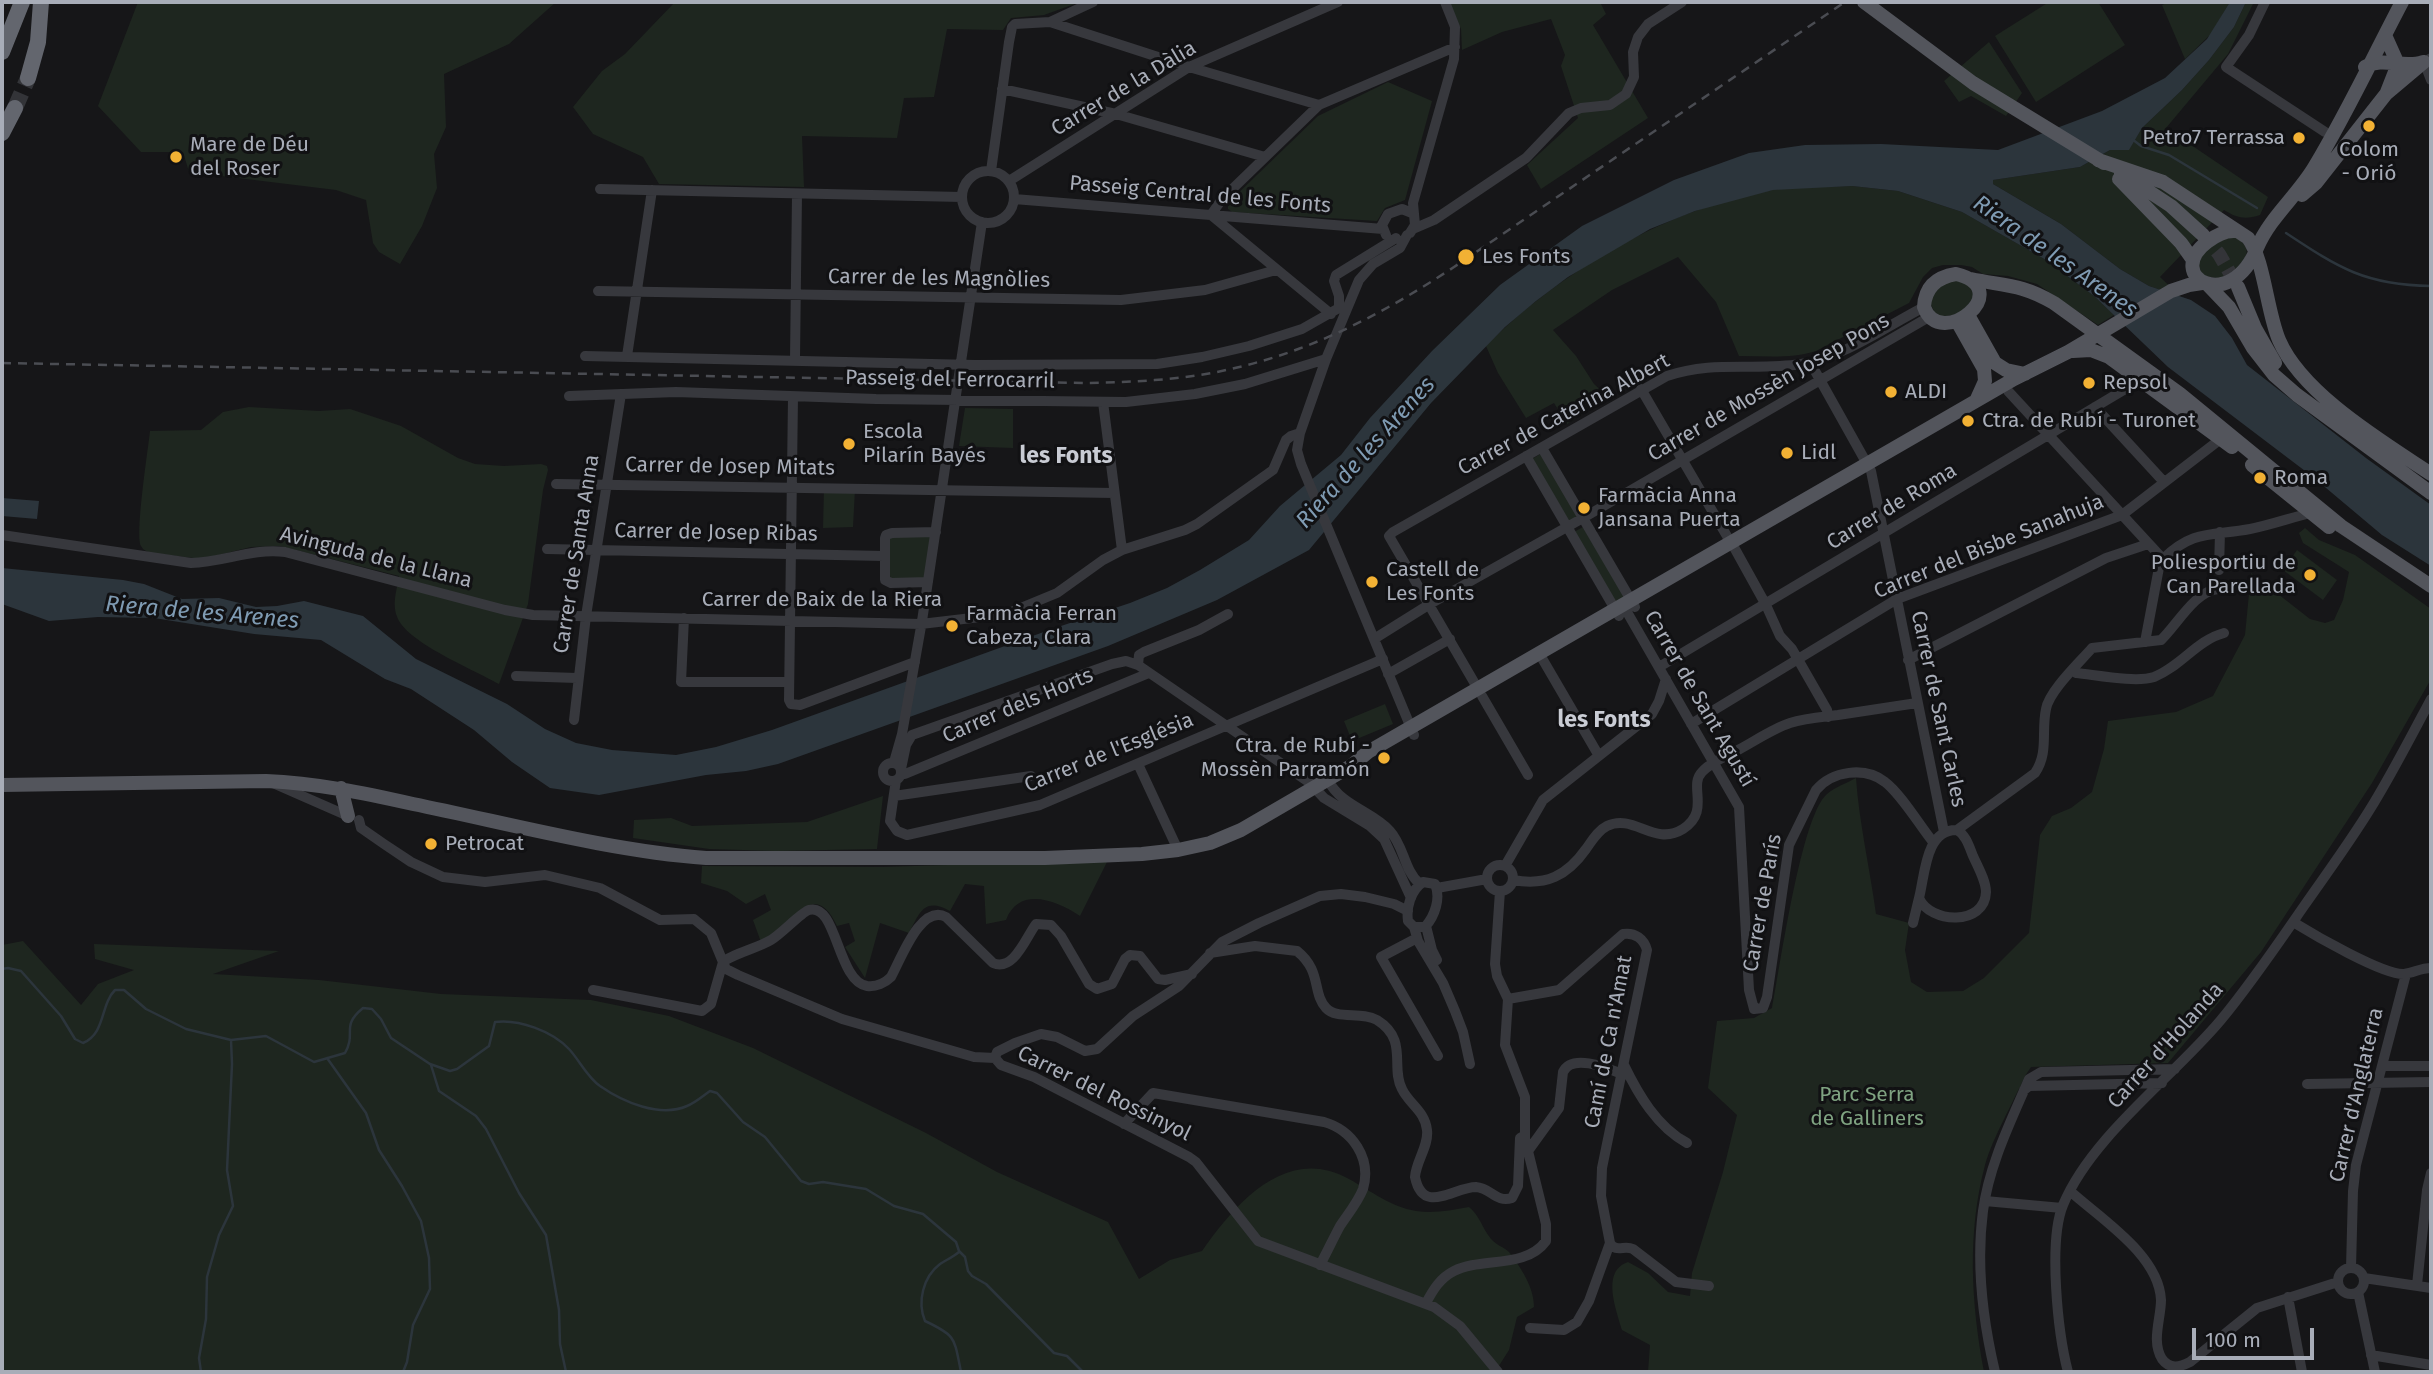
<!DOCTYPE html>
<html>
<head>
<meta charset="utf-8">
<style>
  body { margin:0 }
  #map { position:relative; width:2433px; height:1374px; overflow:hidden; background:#161618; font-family:"Fira Sans",sans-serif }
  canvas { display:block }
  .frame { position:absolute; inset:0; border:4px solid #a8adb8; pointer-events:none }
  .scale { position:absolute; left:2192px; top:1328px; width:122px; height:32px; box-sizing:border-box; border:4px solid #a8adb8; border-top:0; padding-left:9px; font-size:21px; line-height:24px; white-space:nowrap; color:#a8adb8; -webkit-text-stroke:5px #111113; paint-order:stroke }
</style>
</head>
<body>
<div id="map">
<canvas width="2433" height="1374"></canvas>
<div class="frame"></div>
<div class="scale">100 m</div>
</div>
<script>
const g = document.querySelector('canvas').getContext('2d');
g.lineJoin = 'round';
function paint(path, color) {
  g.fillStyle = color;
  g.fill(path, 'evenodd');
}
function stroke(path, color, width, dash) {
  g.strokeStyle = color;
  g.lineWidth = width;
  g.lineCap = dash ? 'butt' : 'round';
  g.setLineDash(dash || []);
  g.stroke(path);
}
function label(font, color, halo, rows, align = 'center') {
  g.font = font + ' "Fira Sans",sans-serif';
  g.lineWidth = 6;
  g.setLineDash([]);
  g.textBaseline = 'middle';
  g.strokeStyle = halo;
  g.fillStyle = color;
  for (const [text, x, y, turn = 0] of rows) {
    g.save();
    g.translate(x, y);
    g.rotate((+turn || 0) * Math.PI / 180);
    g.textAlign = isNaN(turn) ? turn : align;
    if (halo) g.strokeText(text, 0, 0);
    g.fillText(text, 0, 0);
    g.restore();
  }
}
paint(new Path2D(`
  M138,2H556L509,44L444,74L446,127L434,154L437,188L422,226L400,264L379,252L373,243L366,200L336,190L189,172L183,152H141L98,106Z
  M675,2H1080L1044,15L1011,18L1003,30L947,29L934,97L904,98L897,138L802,136L804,187L659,184L643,157L593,134L573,107L602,71L625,54Z
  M1449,2H1600L1606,14L1593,25L1648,118L1541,189L1527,165L1578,118L1561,66L1565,55L1551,19L1502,32L1462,50L1461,29Z
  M2049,2H2098L2125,45L2036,102L1995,36Z
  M2169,2H2230L2211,34L2185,59L2162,5Z
  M2246,2H2254L2228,54L2166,128L2268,197L2260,215C2245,220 2237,218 2224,210L2160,277L2181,297L2149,286L2120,269L2061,224L1993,184V180L2080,167L2110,150L2129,149L2142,128L2182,90L2209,60L2234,27Z
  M1989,42L2022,93L2006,116L1971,96L1959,102L1944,81Z
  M1388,82L1432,101L1405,200L1385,208L1377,221L1232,212L1228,209V203L1318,116Z
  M1852,186L1898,191L1962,212L2046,260L2094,296L2114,315L2098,325L2037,284L2008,276L1983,274L1972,267L1961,265H1943L1932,268L1923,277L1909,303L1816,351C1792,359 1765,356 1739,356L1716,302L1678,257L1612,290L1553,330L1576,356L1594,384L1608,397L1567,424L1554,403L1526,418L1498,373L1486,346C1559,272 1670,207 1772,190C1798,185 1826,187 1852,186Z
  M2234,237C2263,252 2236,270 2219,279L2202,275C2201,271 2199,268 2199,264C2199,250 2223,238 2234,237Z
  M1951,280L1967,282L1974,295C1965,313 1955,317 1936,316L1929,300L1932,292Z
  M249,407L319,411L350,409L401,426L458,458L475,464L504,466L541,464L547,466L548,470L543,490L528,604L499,684C474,670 409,643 398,619C391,605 397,590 399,576L280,546L251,547L202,559L150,553C146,551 143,550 141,546C135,534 148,450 150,431L201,430L223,412Z
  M965,408L1013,409V448L959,446Z
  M1542,453L1578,516L1569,521L1532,459Z
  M824,488L855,489L853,527L823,528Z
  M1583,527L1626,599L1616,605L1574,532Z
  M2305,528L2319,540L2355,555L2431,609V679L2372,783L2261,952L2168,1063L2031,1067L2025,1076C2013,1103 1993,1137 1985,1165C1967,1233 1971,1303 1984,1372H1648L1650,1345L1622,1330C1616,1309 1601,1271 1628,1262L1648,1273L1668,1292L1690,1296L1692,1273L1723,1172L1737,1115L1708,1088L1717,1021L1754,1018L1772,1008C1780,968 1801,816 1827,794C1835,787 1847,783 1856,778C1859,822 1870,869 1876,914L1909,923L1905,950L1911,982L1927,992L1963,991L1984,978L2029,933L2040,835L2052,816L2071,808L2092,792L2104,749L2108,721L2176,712L2213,696L2245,635L2251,573L2310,619L2325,623L2334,620L2343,600L2349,572L2303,543L2299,533Z
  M936,532L928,582L891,583L885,538Z
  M2297,550L2337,580L2323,600L2283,570Z
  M1385,704L1393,724L1352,741L1344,721Z
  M883,796L877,849L776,851L709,849L633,838L634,820L671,818L692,826L807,822Z
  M1108,860L1080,916C1056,900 1019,886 1006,920L986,924L984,886L965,884L950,911C924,897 920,912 909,933L880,923L865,978L845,947L855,941L849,923L837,926C818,886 802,910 780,929C774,934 768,938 761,942L753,920L771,910L765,894L746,904L727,891L701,883L702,866L882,867Z
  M23,941L81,1005L98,984L134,970L95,959L94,944L279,951L213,974L319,980L441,994L591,1000L669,1016L753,1048L926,1133L997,1172L1108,1222L1139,1279L1170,1260L1202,1251C1235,1204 1286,1144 1349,1179C1371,1191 1391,1207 1416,1211C1434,1214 1451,1210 1469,1207C1480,1216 1482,1228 1491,1239C1496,1245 1504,1247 1509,1252C1521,1268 1534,1287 1534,1307L1517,1317L1509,1350L1495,1372H2V945Z`), '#1e261f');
paint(new Path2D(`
  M2230,2H2246L2234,27L2209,60L2182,90L2142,128L2129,150H2110L2080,167L1993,180V184L2061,224L2120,269L2149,286L2191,300L2215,316L2232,338L2247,365L2366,458L2431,505V566L2382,535L2313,477L2168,367L2094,296L2046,260L1962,212L1898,191L1852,186L1773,190L1695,211L1650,229L1568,277L1536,301L1505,327L1431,403L1309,550L1217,600L1108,646L778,764L746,771L706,775L599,795L550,788L512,762L474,730L411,689L385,679L321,640L254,634L154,618L98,617L49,621L2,604V568L123,580L144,584L182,599L219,598L256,607L277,606L304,601L363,616L416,659L507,704L545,729L576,743L612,750L676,755L716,747L772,730L1052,629L1130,603L1167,588L1200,570L1249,540L1280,506L1341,455L1370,418L1432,351L1500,285L1582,226L1674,180L1749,153L1805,145L1881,144L1998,150L2102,111L2165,78L2207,39Z
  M2,498L39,501L37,519L2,516Z`), '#2c353c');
stroke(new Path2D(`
  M2132,139L2141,146L2169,155L2257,208
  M2286,233C2339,268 2365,285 2431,286
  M2,969L8,968L21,971L61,1016L75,1039L83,1043C106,1033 100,1005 115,990H124L146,1009L186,1029L231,1040L266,1036L314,1062L345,1053C357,1032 340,1027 363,1008L372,1009L381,1019L391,1038L430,1064L450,1071L457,1069L489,1046L495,1022C519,1019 552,1031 569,1049C580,1061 587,1077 600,1086C623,1102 660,1118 687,1106C695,1103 703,1096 710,1091L717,1093L743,1122L765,1137L801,1181L809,1184L823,1182L866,1189L894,1206L923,1214L956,1242L959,1251L965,1257L968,1271L972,1276L986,1284L1054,1353L1067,1356L1083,1372
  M327,1058L366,1113L379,1150L402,1186L421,1221L429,1258L430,1289L413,1325L407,1362L403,1372
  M431,1065L439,1091L476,1116L486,1129L519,1193L546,1235L559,1310L560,1344L566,1372
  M959,1252C953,1257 946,1260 940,1264C923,1277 917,1302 925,1321C957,1336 954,1338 961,1372
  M201,1372L199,1358L206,1319L207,1277L219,1235L233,1206L227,1170L232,1064L231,1040`), '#2c353c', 2.5);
stroke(new Path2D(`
  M2203,235L2219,254L2238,287`), '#333438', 14, [14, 7]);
stroke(new Path2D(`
  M15,108L28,78`), '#333438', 16, [16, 8]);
stroke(new Path2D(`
  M2265,2L2249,35L2226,67L2325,132
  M1050,22L1093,2
  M2431,58L2424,62L2431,80
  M1002,89L1116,114L1265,157
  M962 197a26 26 0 1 1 52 0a26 26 0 1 1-52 0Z
  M991,171L1009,42L1012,27L1015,24L1050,22L1189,67L1319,105
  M1009,181L1189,67L1338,2
  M600,189L962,197
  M1014,199L1383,229
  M1413,229L1434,220L1526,158L1569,113L1581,108L1610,105L1626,94L1634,77L1633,52L1638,37L1648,24L1682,2
  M1410,233L1415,225L1413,203L1454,59L1455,27L1445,2
  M1386,235L1382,225L1388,214L1402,209L1412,213
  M1407,235L1400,248L1373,264L1359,280L1326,359L1300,433L1297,450L1301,464L1414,735
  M598,291L1121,300L1205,290L1276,270
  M1331,314L1211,215L1222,199L1319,105L1455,47
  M585,356L975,365L1157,364L1202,357L1249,346L1302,329L1339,308V296L1334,281L1336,275L1396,238
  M627,356L652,190
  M795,359L797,194
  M1810,362L1871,471L1944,832
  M1641,389L1731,543
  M2008,391L2161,557
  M569,396L676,392L876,399L1126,402L1195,394L1245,384L1326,359
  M793,397L789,700L791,704L800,705L915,662
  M1103,402L1122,550
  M2095,407L2164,482
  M1542,448L1635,607
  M1526,456L1619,616
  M556,484L1114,493
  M2,535L191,563C224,562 252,548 285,552L505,610L533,615L921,624L1006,614L1057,593L1103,560L1122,550L1185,530L1197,524L1273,470L1286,440L1291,436L1300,433
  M547,549L884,556
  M1735,549L1766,605L1780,636L1792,649L1827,710L1828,717
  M2219,570L2220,532
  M928,582L891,583L885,580V538L886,535L892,533L936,532
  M1627,612L1739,807L1749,990L1754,1009L1763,1008L1767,997L1789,845L1816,790C1832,771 1865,766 1885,782C1901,794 1920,826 1933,842
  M1228,614L1199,630L1144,652L1139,655L1138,665L1310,783L1324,798L1370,826L1384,839L1411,898
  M684,618L681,682H788
  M1374,639L1430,604L1583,518L1929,317
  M2145,642L2161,557L2163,559C2193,529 2213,536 2250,529C2270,525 2290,518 2310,513
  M1543,660L1599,756
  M1908,660L2106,558L2148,544
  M1659,667L2127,388L2144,381
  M2073,670L2076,673C2096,675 2136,683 2154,677C2180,667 2197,640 2224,633
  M1388,674L1450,639
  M516,676L577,678
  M1478,689L1389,536L1393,532L1667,376C1713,360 1755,371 1801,364C1842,358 1887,326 1924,307
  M1482,696L1528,775
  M574,720L586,616L621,394
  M1691,724L1897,599L2122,515L2222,438
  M894,762L902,734L922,621L982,222
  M883 772a9 9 0 1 1 18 0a9 9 0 1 1-18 0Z
  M1138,764L1178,850
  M901,769L906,745L912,735L1112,664L1126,661L1138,665
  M901,774H905L1149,673
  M896,780L890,821L897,831L907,835L1040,805L1383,659
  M1328,780C1341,806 1372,811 1390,831C1404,846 1404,870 1419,883
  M275,784L348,816
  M894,796L1031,776
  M359,820L361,828L384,844L411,862L443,877L485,882L545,875L600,888L660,920L694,919L711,933L723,962L711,1004L702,1011L593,990
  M1957,830C1966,835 1969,846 1973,856C1978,867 1986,881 1986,892C1985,926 1930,924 1919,898C1925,876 1925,829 1957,830L2035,773C2049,752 2041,732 2046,709C2049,691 2079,663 2092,648L2161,640C2177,625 2195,591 2218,589
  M1487 878a13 13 0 1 1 26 0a13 13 0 1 1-26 0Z
  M1505,866L1543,800L1652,714L1659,701L1666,679
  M1513,880C1546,886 1567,876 1586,849C1592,841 1597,831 1607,826C1634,813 1654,847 1683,829C1711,811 1688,786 1702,772C1711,762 1726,756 1738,750C1755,741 1772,729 1790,723C1805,718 1822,717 1838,715C1864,711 1890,707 1917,703
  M1423,882L1435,884C1441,898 1435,916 1425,927H1414L1408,921C1406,907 1411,890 1423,882Z
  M1437,888L1487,879
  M1500,891L1495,964L1497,976L1508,999L1559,990L1623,934C1635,932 1644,939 1647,950L1602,1168L1601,1196L1610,1243L1589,1301L1577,1322L1564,1330L1530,1328
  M2293,922C2314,935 2383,975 2404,974C2414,973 2420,968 2431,968
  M1913,923L1919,898
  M1426,926L1432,950L1437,960
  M1414,927L1418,941L1443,983L1455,1011L1463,1032L1470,1064
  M1417,938L1381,957L1438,1056
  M1210,953L1255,946L1297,951C1322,971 1312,993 1326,1008C1337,1020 1361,1011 1377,1020C1409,1040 1390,1067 1402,1089C1409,1104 1425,1111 1427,1130C1429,1146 1416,1161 1415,1177C1423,1216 1454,1187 1476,1187C1491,1188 1496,1203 1512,1198L1518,1186L1520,1138L1525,1135
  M995,1058L974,1057L842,1019L738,975L726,969L723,962C732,954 758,948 771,940C781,934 803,911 809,910C837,902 837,981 867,986C876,987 885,983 891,977C901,959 921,903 946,917L993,963C1014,972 1026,937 1036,924L1051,925L1061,936L1089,984L1097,989L1112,984L1125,959L1130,955L1140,956L1158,979L1165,980L1192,974
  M995,1058L1001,1065L1034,1077L1189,1157L1196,1162L1258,1241L1434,1307L1460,1326L1498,1372
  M995,1058L997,1052L1015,1043L1041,1034L1057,1037L1085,1051L1097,1049L1133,1016L1179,986L1222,942L1259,923L1320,896L1341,894L1365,897L1394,904L1408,911
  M1624,1065C1638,1094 1657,1127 1687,1143
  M2382,1066H2431
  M2307,1084L2431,1082
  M2024,1090L2029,1086L2162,1083
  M1124,1124L1153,1093L1324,1122C1352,1130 1372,1158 1363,1189C1358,1202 1348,1214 1340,1226C1333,1239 1327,1252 1320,1265
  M1528,1151L1559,1108L1563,1072C1572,1053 1607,1068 1622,1074
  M2070,1191C2101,1219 2159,1255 2161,1300C2161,1319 2151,1341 2162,1359C2170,1370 2180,1367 2190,1362L2257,1308L2338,1282
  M1985,1201L2062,1208
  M1610,1243C1616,1253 1624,1245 1633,1249L1676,1282L1709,1286
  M2338 1281a13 13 0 1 1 26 0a13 13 0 1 1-26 0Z
  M2351,1268L2353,1191L2356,1165L2406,974
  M2364,1278L2431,1288
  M2417,1285L2427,1190L2431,1173
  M2358,1292L2375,1372
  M2288,1297L2302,1372
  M1426,1303C1433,1290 1440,1278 1454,1271C1481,1257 1526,1269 1546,1241V1224L1525,1139V1097L1505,1045L1508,999
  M2371,1355L2431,1365
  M1995,1372C1983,1321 1976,1264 1983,1211C1989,1165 2011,1121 2029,1079L2041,1072L2175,1069
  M2068,1372C2058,1334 2048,1242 2063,1205C2091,1137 2172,1078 2220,1021C2250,985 2277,945 2304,906C2329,870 2356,834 2378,796C2397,764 2414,731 2431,699`), '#37383d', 10);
stroke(new Path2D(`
  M1864,2L1973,83L2104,163
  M2385,35L2398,64L2387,92
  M2365,67C2382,56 2404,69 2423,62
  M2098,160L2163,182L2248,238C2264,259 2267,312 2279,340C2302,394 2383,442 2431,474
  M2121,173L2171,206L2203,235
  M2119,179L2181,243L2193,260
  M2302,195L2316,183L2386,94L2424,62
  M2236,231C2225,230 2216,235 2207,242C2163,276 2230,315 2257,248C2270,217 2298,195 2315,166C2347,113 2373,57 2402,2
  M1956,274C2018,289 1940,352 1924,307C1925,287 1937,277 1956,274Z
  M1971,279C2005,286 2022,284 2054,303L2180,394L2341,526L2431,586
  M2208,285L2229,307L2253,348L2274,375L2297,395L2431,493
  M2238,287L2255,328L2275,363
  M1968,315L1995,363L2006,370L2025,374
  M1957,321L1984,369L1985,381L1976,401
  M2073,351L2091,350L2109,357L2232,447
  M2252,465L2329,527
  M2,785L266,781C316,783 364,793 413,804C507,823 610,851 706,858H1045L1142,854L1178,850L1210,843L1241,830L1351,766L1368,752L2014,379L2068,352L2171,291L2189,285L2202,283
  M341,788L348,816`), '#53555c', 14);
stroke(new Path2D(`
  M2,52L22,2
  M28,78L38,42L41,2
  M2,133L15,108`), '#63666e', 16);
stroke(new Path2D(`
  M2,363L1085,383C1135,382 1186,380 1235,368C1314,350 1386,312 1454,267L1845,2`), '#4a4c52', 2.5, [9, 7]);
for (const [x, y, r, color] of [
  [2369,126,7,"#f2b134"],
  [2299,138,7,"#f2b134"],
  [176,157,7,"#f2b134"],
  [1466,257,9,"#f2b134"],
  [2089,383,7,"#f2b134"],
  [1891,392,7,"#f2b134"],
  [1968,421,7,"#f2b134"],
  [849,444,7,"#f2b134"],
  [1787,453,7,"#f2b134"],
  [2260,478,7,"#f2b134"],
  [1584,508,7,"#f2b134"],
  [2310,575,7,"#f2b134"],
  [1372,582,7,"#f2b134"],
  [952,626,7,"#f2b134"],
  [1384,758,7,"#f2b134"],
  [431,844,7,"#f2b134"]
]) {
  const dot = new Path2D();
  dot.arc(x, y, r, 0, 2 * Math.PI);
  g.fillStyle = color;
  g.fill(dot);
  stroke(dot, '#111113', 2.5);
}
label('21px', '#a8adb8', '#111113', [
  ["Carrer de la Dàlia",1124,89,-31],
  ["Passeig Central de les Fonts",1200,195,5],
  ["Carrer de les Magnòlies",939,279,1],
  ["Passeig del Ferrocarril",950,380,1],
  ["Carrer de Mossèn Josep Pons",1769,388,-30],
  ["Carrer de Caterina Albert",1564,415,-28],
  ["Carrer de Josep Mitats",730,467,1],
  ["Carrer de Roma",1892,507,-31],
  ["Carrer de Josep Ribas",716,533,1],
  ["Carrer del Bisbe Sanahuja",1989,547,-22],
  ["Carrer de Santa Anna",577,554,-81],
  ["Avinguda de la Llana",376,558,14],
  ["Carrer de Baix de la Riera",822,600],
  ["Carrer de Sant Agustí",1699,699,60],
  ["Carrer dels Horts",1018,706,-23],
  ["Carrer de Sant Carles",1938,709,78],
  ["Carrer de l'Església",1109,753,-22],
  ["Carrer de París",1763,903,-80],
  ["Camí de Ca n'Amat",1609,1042,-79],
  ["Carrer d'Holanda",2166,1046,-48],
  ["Carrer del Rossinyol",1104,1094,26],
  ["Carrer d'Anglaterra",2357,1095,-77]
]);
label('21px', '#a8adb8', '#111113', [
  ["Petro7 Terrassa",2285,138,"right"],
  ["Mare de Déu",190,145],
  ["del Roser",190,169],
  ["Colom",2369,150,"center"],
  ["- Orió",2369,174,"center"],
  ["Les Fonts",1482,257],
  ["Repsol",2103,383],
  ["ALDI",1905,392],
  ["Ctra. de Rubí - Turonet",1982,421],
  ["Escola",863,432],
  ["Pilarín Bayés",863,456],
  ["Lidl",1801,453],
  ["Roma",2274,478],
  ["Farmàcia Anna",1598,496],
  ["Jansana Puerta",1598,520],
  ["Poliesportiu de",2296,563,"right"],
  ["Can Parellada",2296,587,"right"],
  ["Castell de",1386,570],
  ["Les Fonts",1386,594],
  ["Farmàcia Ferran",966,614],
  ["Cabeza, Clara",966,638],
  ["Ctra. de Rubí -",1370,746,"right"],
  ["Mossèn Parramón",1370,770,"right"],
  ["Petrocat",445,844]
], 'left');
label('21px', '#7fa381', '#111113', [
  ["Parc Serra",1867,1095],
  ["de Galliners",1867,1119]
]);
label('italic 23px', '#7f9bb3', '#111113', [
  ["Riera de les Arenes",2055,257,35],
  ["Riera de les Arenes",1366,453,-48],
  ["Riera de les Arenes",202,613,5]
]);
label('bold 23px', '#c9ccd4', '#111113', [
  ["les Fonts",1066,457],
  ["les Fonts",1604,721]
]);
</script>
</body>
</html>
